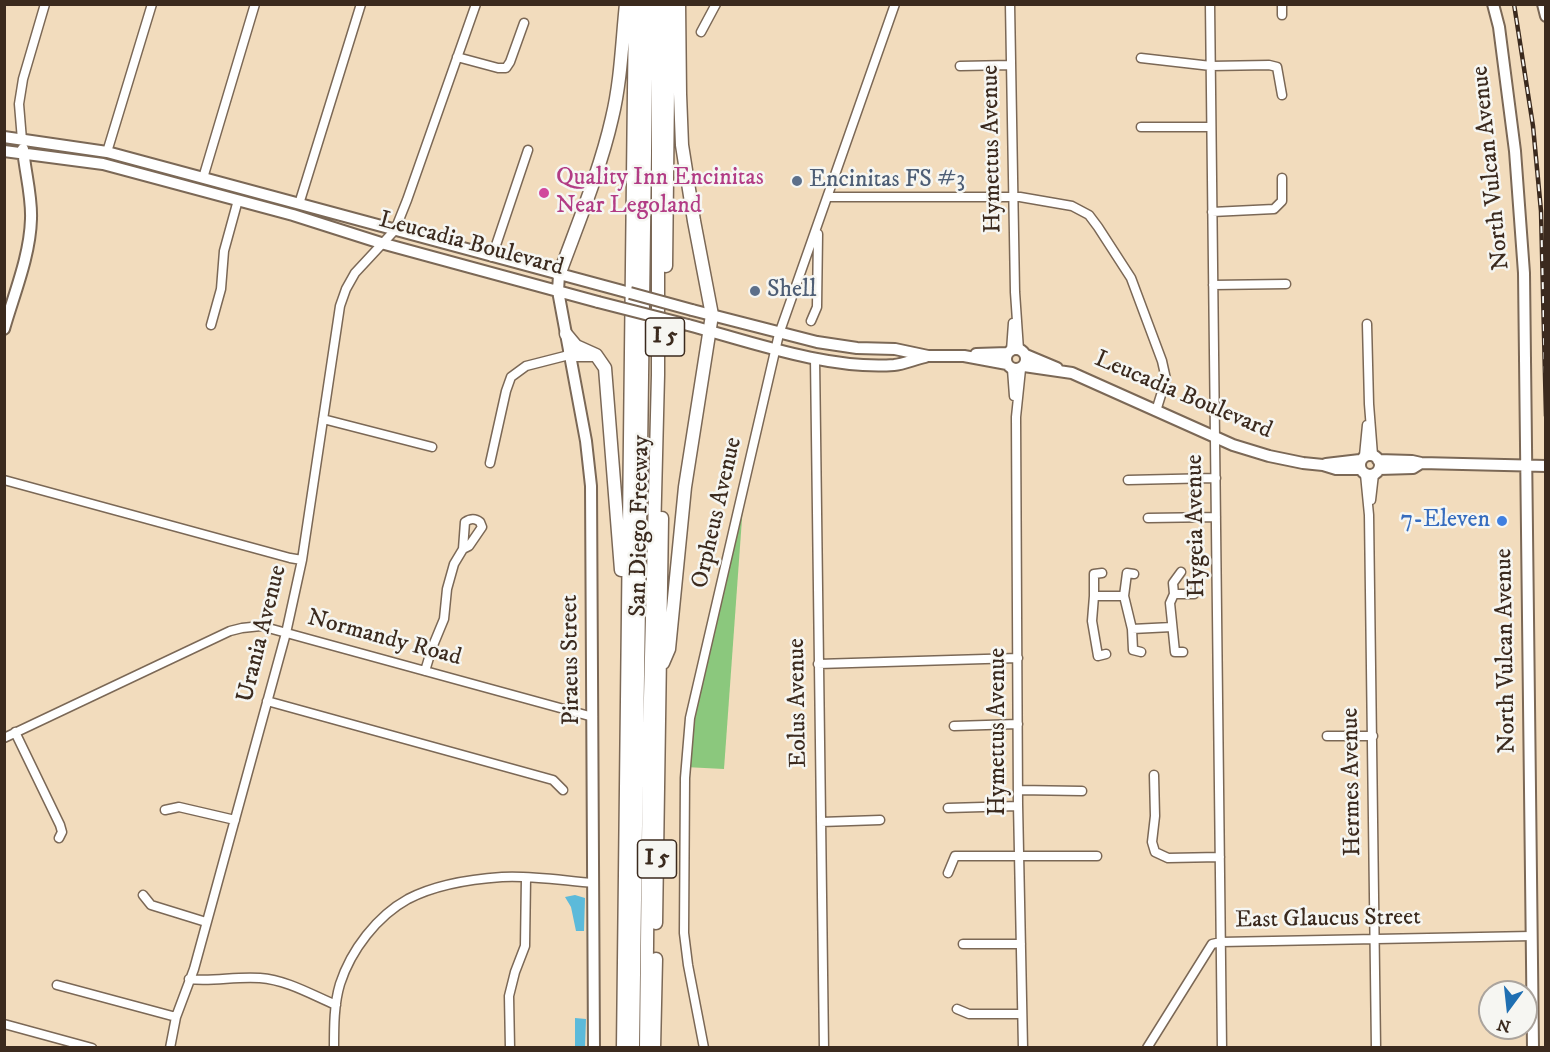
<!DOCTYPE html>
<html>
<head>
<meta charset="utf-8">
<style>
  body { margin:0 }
  #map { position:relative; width:1550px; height:1052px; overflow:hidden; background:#f2dcbd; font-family:"IM FELL DW Pica",serif }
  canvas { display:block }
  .frame { position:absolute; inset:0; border:6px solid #3b2a1e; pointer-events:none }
  .north { position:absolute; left:1478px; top:980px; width:60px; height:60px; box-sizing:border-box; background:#f6f6f2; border:2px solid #aba49d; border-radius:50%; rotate:195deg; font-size:16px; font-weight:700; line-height:24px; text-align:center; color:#3b2a1e }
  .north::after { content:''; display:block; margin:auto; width:21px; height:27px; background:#1f6fb2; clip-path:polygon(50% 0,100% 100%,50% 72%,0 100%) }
</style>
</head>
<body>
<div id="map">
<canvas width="1550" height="1052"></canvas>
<div class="frame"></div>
<div class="north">N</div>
</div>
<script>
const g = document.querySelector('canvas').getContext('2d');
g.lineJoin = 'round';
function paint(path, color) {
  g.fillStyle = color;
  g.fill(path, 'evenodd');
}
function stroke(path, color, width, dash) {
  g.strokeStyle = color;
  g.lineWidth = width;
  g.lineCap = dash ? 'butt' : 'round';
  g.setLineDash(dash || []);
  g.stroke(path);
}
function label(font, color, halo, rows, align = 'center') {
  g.font = font + ' "IM FELL DW Pica",serif';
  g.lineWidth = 5;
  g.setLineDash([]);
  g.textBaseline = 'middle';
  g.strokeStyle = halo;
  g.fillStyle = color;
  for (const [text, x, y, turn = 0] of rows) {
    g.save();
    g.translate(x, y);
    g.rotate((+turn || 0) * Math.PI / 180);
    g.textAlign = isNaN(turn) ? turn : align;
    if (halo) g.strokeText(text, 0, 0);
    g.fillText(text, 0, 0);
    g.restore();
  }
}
paint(new Path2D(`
  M745,477L724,769L685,767L684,756Z`), '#8bc87d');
paint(new Path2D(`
  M575,895L585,898L584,931H576L571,907L565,897Z
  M575,1018L586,1019L585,1047H575Z`), '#5cbada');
const minor = new Path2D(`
  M1010,4L1015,292L1019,350
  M1210,4L1222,1048
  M1282,4V15
  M701,32L716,4
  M457,57L498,68H506L510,62L524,23
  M1141,58L1211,66L1269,65L1277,67L1282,95
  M960,66L1011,65
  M1141,127H1211
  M22,140L19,104L23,79L45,4
  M107,152L152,4
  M203,178L255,4
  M829,197H1020L1072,206L1089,215L1098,227L1131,278L1162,361L1166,379L1156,411
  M299,204L361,4
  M1212,212L1274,209L1282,201V178
  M492,257L528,150
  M1213,285L1286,284
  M811,321L817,307L818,234
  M1367,324L1369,404L1373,455
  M211,325L221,289L224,251L238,200
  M1011,351L1013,323
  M815,358L824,1048
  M1012,369L1014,396
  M1021,369L1016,417L1018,804L1023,1048
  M323,419L432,447
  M1364,456L1367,425
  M490,463L506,391L511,377L526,366L569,355
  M1365,474L1369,515L1376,1048
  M4,480L290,558L302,560
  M1128,480L1216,478
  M1371,500L1374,474
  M1148,518L1216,517
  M1181,572L1173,583L1174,594H1194
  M1102,573L1094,574V596H1124L1132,629L1172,627
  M1174,594L1170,603L1175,652H1183
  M1094,596L1092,621L1098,656L1106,654
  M1124,596L1127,573L1134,574
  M1132,629L1133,650L1141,652
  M818,664L1018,658
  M425,671L432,648L444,619L447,589L454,564L463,549L465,522C471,518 475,518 480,522L482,527L469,546L463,549
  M267,701L553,780L563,790
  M954,726L1018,724
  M15,732L60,825L62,832L59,838
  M1327,736H1373
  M4,738L230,631L242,628L261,626L593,717
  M1154,775L1155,816L1152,842L1155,852L1168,858L1220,857
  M1018,790L1082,791
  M948,808L1018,806
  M165,810L179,807L235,820
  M821,822L880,820
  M948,873L955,856H1097
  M143,895L151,905L206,922
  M963,944H1021
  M189,979C212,982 236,976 260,978C287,980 312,995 336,1005
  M57,985L176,1017
  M957,1009L969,1014H1022
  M4,1024L92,1048
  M170,1048L176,1017L194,969L286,633L302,560L340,306L346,289L355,273L395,230L407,200L476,4
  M334,1048C334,1026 334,1004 340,984C351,950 377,916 408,899C435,885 472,879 502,877C530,875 566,881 594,883
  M510,1048L509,996L515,972L525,946L526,878
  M704,1048L688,965L684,933L685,778L690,718L779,334L895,4
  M1147,1048L1212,944L1221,942L1532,936`);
const major = new Path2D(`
  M1493,4L1499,27L1515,151L1524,273L1533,1048
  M1543,4L1546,16
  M4,137L107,152L630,293
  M4,151L103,164L293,215L381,243L598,302
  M559,275L558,291L586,441L591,486L594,1048
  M692,310L817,342L857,348L895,349L928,356H964L1007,364
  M688,325C751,342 829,370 894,365C904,364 915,359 925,357
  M4,329C14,294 30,256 31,219C32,196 25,172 23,149
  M1006 359a10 10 0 1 1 20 0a10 10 0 1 1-20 0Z
  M976,354L1008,353
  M1026,355L1057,368
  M1024,366L1072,373L1233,445L1269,456L1303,463L1323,465L1336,469H1360
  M1360 465a10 10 0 1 1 20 0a10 10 0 1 1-20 0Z
  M1378,460L1412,461L1421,463L1546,466
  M1326,464L1360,460
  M1379,469L1413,468L1421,463`);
const highway = new Path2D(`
  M666,266L669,4
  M559,275C578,223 600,171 612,118C621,81 622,42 626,4
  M566,334L576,346L596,355L605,368L621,570
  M569,355H592
  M663,663L669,649L685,487L712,315L694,221L682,145L680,94L679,4
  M656,923L662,518
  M623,1048L635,4
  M633,1048L647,4
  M646,1048L649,738L658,375V4
  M654,1048L656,959`);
stroke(minor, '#7b6856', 11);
stroke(major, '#7b6856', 14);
stroke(highway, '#7b6856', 15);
stroke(minor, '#fff', 8);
stroke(major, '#fff', 10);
stroke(highway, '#fff', 12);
const rail = new Path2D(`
  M1514,4L1533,126L1541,211L1546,416`);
stroke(rail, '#3b2a1e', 4.5);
stroke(rail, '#f6f6f2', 2, [7]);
const majorBridge = new Path2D(`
  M630,293L692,310
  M598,302L688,325`);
stroke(majorBridge, '#7b6856', 14, []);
stroke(majorBridge, '#fff', 10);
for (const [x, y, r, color] of [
  [797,181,6,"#5c6f8a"],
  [544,193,6,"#d1479c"],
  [755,291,6,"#5c6f8a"],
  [1502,521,6,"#3f7fe0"]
]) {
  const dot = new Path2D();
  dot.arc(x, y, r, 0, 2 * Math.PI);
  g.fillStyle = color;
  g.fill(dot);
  stroke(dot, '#f6f6f2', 2);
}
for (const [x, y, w] of [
  [665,337,39],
  [657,859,39]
]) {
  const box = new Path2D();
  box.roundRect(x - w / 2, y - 19, w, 38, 4.5);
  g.fillStyle = '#f6f6f2';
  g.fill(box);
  stroke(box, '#3b2a1e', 1.5);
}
label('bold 22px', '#3b2a1e', null, [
  ["I 5",665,337],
  ["I 5",657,859]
]);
label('24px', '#3b2a1e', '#f6f6f2', [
  ["Hymettus Avenue",993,149,-91],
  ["North Vulcan Avenue",1492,168,-96],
  ["Leucadia Boulevard",471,245,15],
  ["Leucadia Boulevard",1183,396,23],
  ["Orpheus Avenue",718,513,-77],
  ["San Diego Freeway",641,526,-89],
  ["Hygeia Avenue",1197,526,-91],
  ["Urania Avenue",263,634,-76],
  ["Normandy Road",384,639,15],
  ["North Vulcan Avenue",1507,651,-91],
  ["Piraeus Street",572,660,-91],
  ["Eolus Avenue",799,703,-91],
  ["Hymettus Avenue",999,732,-90],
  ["Hermes Avenue",1353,782,-91],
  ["East Glaucus Street",1328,920,-1]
]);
label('24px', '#b23c85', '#f6f6f2', [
  ["Quality Inn Encinitas",556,179],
  ["Near Legoland",556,207]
], 'left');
label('24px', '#4e5e75', '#f6f6f2', [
  ["Encinitas FS #3",809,181],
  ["Shell",767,291]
], 'left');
label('24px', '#366cbe', '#f6f6f2', [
  ["7-Eleven",1490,521]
], 'right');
</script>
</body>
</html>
